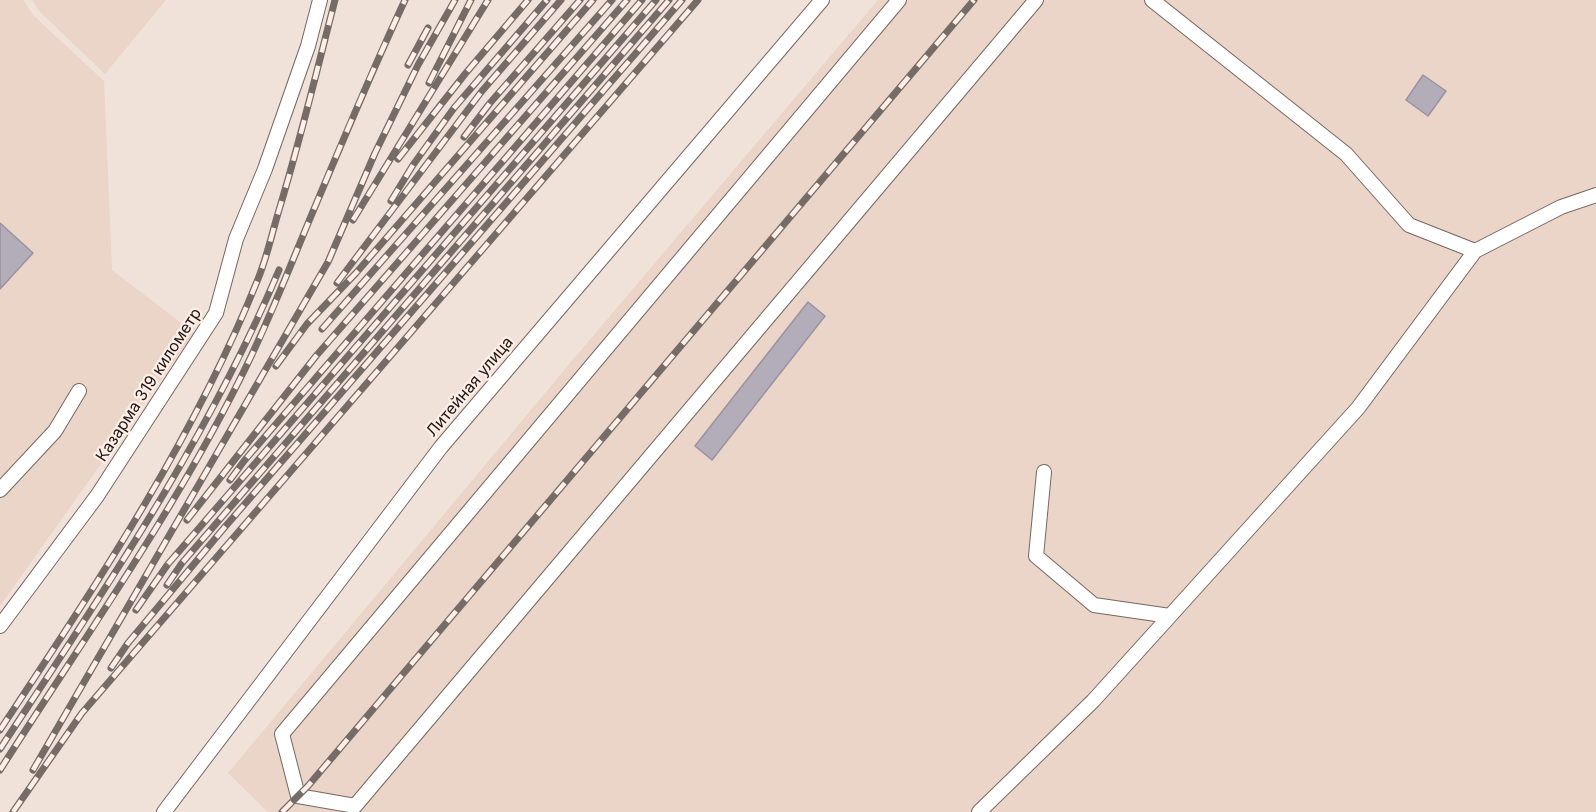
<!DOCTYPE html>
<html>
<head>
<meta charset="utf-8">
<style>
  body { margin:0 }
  canvas { display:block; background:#f0e1d9 }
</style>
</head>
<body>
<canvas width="1596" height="812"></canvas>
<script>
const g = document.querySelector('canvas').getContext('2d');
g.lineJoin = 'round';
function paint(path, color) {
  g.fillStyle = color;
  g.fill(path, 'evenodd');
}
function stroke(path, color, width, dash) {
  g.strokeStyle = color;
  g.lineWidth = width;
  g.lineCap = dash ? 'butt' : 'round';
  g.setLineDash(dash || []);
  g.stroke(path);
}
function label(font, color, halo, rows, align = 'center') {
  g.font = font + ' Inter,sans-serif';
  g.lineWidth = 4.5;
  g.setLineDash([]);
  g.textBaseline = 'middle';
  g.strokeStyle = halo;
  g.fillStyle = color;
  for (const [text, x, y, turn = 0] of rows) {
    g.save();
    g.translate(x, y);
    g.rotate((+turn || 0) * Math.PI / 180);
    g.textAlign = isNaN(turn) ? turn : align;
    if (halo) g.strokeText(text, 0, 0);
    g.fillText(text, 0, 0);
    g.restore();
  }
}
paint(new Path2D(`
  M0,0H23L34,16L104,81L112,270L194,333L0,606Z
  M32,0H166L105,74L40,12Z
  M878,0H1596V812H268L228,773L576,356Z`), '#ebd4c8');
const building = new Path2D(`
  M1423,75L1446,91L1428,116L1406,100Z
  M0,223L33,253L0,289Z
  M808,302L825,316L712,460L695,446Z`);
paint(building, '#b3adba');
stroke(building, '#9993a0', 1.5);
const minor = new Path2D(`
  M899,0L282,734L298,796L355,806L1036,0
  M1152,0L1346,154L1409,225L1475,251
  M1044,472L1036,556L1094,605L1170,616
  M0,490L55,431L79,391
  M0,626L97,496L216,313L236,239L265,169L308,46L320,0
  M164,812L441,447L822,0
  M979,812L1093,701L1358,408L1475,251L1561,207L1596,195`);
stroke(minor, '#756861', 16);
stroke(minor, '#fff', 14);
const rail = new Path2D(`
  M408,65L428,28
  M429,83L471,0
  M464,137L490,103L580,0
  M398,159L465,74L528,0
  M391,201L413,165L454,108L547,0
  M353,220L488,0
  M337,283L482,91L561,0
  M322,329L612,0
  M276,366L307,324L356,273L593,0
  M230,480L244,461L642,0
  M187,520L316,356L627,0
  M167,585L182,563L669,0
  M136,610L168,564L656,0
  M111,668L128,643L224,528L682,0
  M0,730C96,585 193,441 258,279C267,257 272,233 279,210C300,141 317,70 335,0
  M0,749C101,595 207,441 279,270
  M0,770C82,641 172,515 240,379C266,328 287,274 309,221C340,147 371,73 405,0
  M33,770L328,262L375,153L418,65L455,0
  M13,812L82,713L698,0
  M282,812L308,786L974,0`);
stroke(rail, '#756c67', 7);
stroke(rail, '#feeee6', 4.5, [14]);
label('16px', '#1d1815', '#feeee6', [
  ["Казарма 319 километр",149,385,-57],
  ["Литейная улица",470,387,-50]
]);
</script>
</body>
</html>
